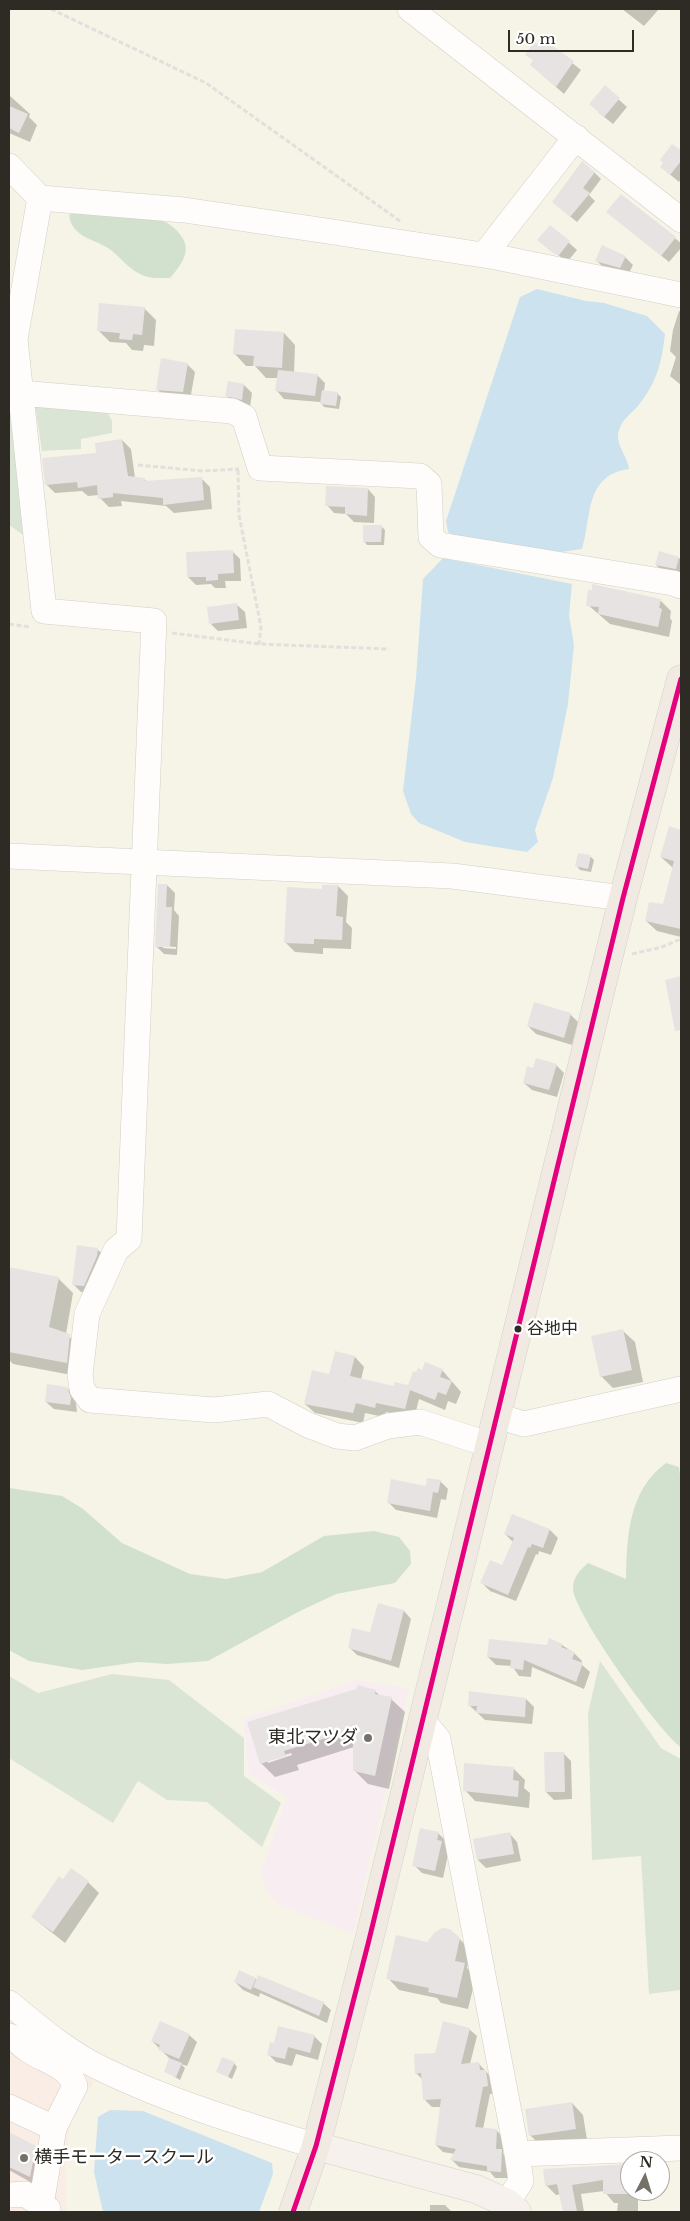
<!DOCTYPE html>
<html>
<head>
<meta charset="utf-8">
<style>
  body { margin:0 }
  #map { position:relative; width:690px; height:2221px; overflow:hidden; background:#f6f4e7; font-family:"Libre Baskerville",serif }
  canvas { display:block }
  .frame { position:absolute; inset:0; border:10px solid #2d2b23; pointer-events:none }
  .north { position:absolute; left:620px; top:2151px; width:50px; height:50px; box-sizing:border-box; background:#fff; border:1px solid #abaaa7; border-radius:50%; rotate:5deg; font-size:14px; font-weight:700; line-height:20px; text-align:center; color:#2d2b23 }
  .north::after { content:''; display:block; margin:auto; width:18px; height:22px; background:#737168; clip-path:polygon(50% 0,100% 100%,50% 72%,0 100%) }
  .scale { position:absolute; left:508px; top:30px; width:126px; height:22px; box-sizing:border-box; border:2px solid #2d2b23; border-top:0; padding-left:6px; font-size:15px; line-height:18px; white-space:nowrap; color:#2d2b23; -webkit-text-stroke:4px #fff; paint-order:stroke }
</style>
</head>
<body>
<div id="map">
<canvas width="690" height="2221"></canvas>
<div class="frame"></div>
<div class="north">N</div>
<div class="scale">50 m</div>
</div>
<script>
const g = document.querySelector('canvas').getContext('2d');
g.lineJoin = 'round';
function paint(path, color) {
  g.fillStyle = color;
  g.fill(path, 'evenodd');
}
function stroke(path, color, width, dash) {
  g.strokeStyle = color;
  g.lineWidth = width;
  g.lineCap = dash ? 'butt' : 'round';
  g.setLineDash(dash || []);
  g.stroke(path);
}
function label(font, color, halo, rows, align = 'center') {
  g.font = font + ' "Libre Baskerville","Noto Sans JP",serif';
  g.lineWidth = 5;
  g.setLineDash([]);
  g.textBaseline = 'middle';
  g.strokeStyle = halo;
  g.fillStyle = color;
  for (const [text, x, y, turn = 0] of rows) {
    g.save();
    g.translate(x, y);
    g.rotate((+turn || 0) * Math.PI / 180);
    g.textAlign = isNaN(turn) ? turn : align;
    if (halo) g.strokeText(text, 0, 0);
    g.fillText(text, 0, 0);
    g.restore();
  }
}
paint(new Path2D(`
  M356,1680L409,1688L353,1934L279,1905L266,1892L261,1871L287,1797L249,1774L243,1719Z`), '#f8edf0');
paint(new Path2D(`
  M9,2021L92,2076L93,2084L77,2104L70,2126L66,2163V2212H9Z`), '#faede6');
paint(new Path2D(`
  M35,405L108,413L112,421V433L81,439V449L42,451Z
  M13,412L26,537L9,525V415Z
  M600,1661L661,1748L681,1759V1990L649,1994L641,1856L592,1860L588,1713Z
  M112,1674L169,1680L244,1738V1776L281,1803L262,1847L207,1802L167,1800L138,1781L113,1823L9,1758V1676L38,1693Z`), '#dbe5d6');
paint(new Path2D(`
  M78,212C94,213 158,216 169,224C195,243 187,259 170,278C161,278 150,279 142,275C130,270 122,259 112,251C96,238 72,239 69,215Z
  M666,1463L679,1467L681,1483V1747C661,1735 572,1611 573,1588C573,1577 580,1570 588,1563L626,1579C627,1537 628,1491 666,1463Z
  M9,1488L62,1496L83,1509L122,1543L190,1574L226,1579L262,1572L324,1536L374,1531L399,1537L410,1551L411,1564L395,1583L336,1594L298,1612L208,1661L167,1664L138,1662L82,1670L29,1661L9,1650Z`), '#d1e1ce');
paint(new Path2D(`
  M537,289L586,301L604,303L647,316L665,334C662,360 658,380 641,402C632,415 619,419 618,437C618,447 628,458 629,469C584,475 592,518 582,549L561,552L458,539L448,532L446,521L520,297Z
  M443,558L572,584L569,615L574,645L568,704L553,778L535,830L538,842L527,852L465,842L419,823L411,814L403,791L416,678L423,579Z
  M110,2110L143,2111L272,2163L273,2174L259,2212H103L94,2172L98,2117Z`), '#cde2ef');
paint(new Path2D(`
  M622,9H659L644,26Z
  M542,39L581,70L564,94L539,72L534,61L527,55Z
  M605,87L627,107L613,124L598,112Z
  M9,95L30,114L29,117L37,125L30,142L9,133Z
  M673,145L681,152V179L679,182L661,167Z
  M594,172L601,179L589,195L595,201L577,222L561,209Z
  M621,196L681,243V248L669,262L616,219Z
  M550,226L577,250L567,262L539,240Z
  M625,257L633,265L628,275L604,268L596,260Z
  M144,308L156,320L154,346L144,345L143,351L132,350L126,343L110,342L98,330Z
  M679,311L681,312V385L670,376L676,357L670,351L673,330Z
  M284,333L295,345L294,373L317,375L325,383L324,391L337,393L341,397L339,409L324,407L320,402L284,399L277,391L278,378H266L255,366H246L235,354Z
  M187,364L195,372L190,400L165,397L158,390Z
  M229,383L244,385L252,393L250,407L234,403L227,396Z
  M122,440L131,449L135,478L144,479L148,482L201,478L210,487L212,509L174,513L166,506L121,501L122,506L109,507L100,498L99,495L88,496L82,491L55,493L46,484Z
  M368,489L375,497L374,523L354,522L346,514L334,513L327,505Z
  M381,526L385,530L384,545H367L364,541Z
  M232,551L240,559L241,581H225L226,588H215L211,584L196,585L188,577Z
  M679,558L681,560V576L664,573L656,565Z
  M593,586L661,601L671,611L670,618L672,621L669,637L610,624L588,605Z
  M237,605L245,612L247,628L218,631L211,624Z
  M670,827L681,831V937L657,931L646,921L664,906L673,868L661,857Z
  M590,856L594,860L591,872L580,870L577,866Z
  M167,885L175,893L174,910L179,916L177,955L164,954L156,946ZM163,946L176,947V949L163,948Z
  M338,886L348,896L346,922L352,928L351,949L323,948V954L295,952L285,942L323,890Z
  M570,1014L578,1022L572,1045L536,1034L528,1026Z
  M556,1065L564,1073L557,1097L532,1090L524,1083L534,1069Z
  M78,1247L98,1250L106,1257L91,1293L81,1292L73,1284Z
  M9,1269L58,1278L73,1293L66,1334L85,1350L82,1377L13,1364L9,1360Z
  M623,1331L635,1342L643,1382L613,1388L601,1376Z
  M355,1357L364,1367L361,1380L394,1388L408,1386L423,1371L442,1370L461,1392L456,1404L448,1401L445,1410L419,1399L414,1419L386,1412L384,1417L365,1413L363,1423L315,1413L305,1404L330,1376Z
  M67,1388L75,1396L77,1412L54,1409L46,1402Z
  M440,1481L448,1489L446,1500L441,1499L437,1518L396,1510L388,1502Z
  M513,1515L550,1530L558,1538L551,1555L539,1551L538,1555L536,1554L516,1601L490,1591L482,1583L503,1567L513,1542L505,1534Z
  M404,1611L411,1619L399,1668L357,1655L349,1647Z
  M562,1645L574,1653L582,1661L581,1664L590,1672L584,1689L532,1667L531,1677L519,1676L512,1666L496,1665L488,1657Z
  M375,1691L381,1697L391,1699L405,1712L389,1789L368,1784L354,1770V1747L297,1765L299,1770L275,1777L261,1763ZM291,1753L292,1755L268,1763V1760Z
  M526,1699L534,1707L532,1724L485,1720L469,1705Z
  M563,1753L571,1761L572,1799L554,1800L546,1792Z
  M513,1768L525,1780L524,1788L530,1793L529,1808L475,1801L464,1789Z
  M438,1833L446,1841L445,1846L449,1850L443,1878L422,1873L414,1865Z
  M510,1834L517,1842L521,1861L486,1868L478,1860L475,1840Z
  M64,1880L88,1882L99,1893L65,1943L32,1917Z
  M454,1933L471,1951L467,1968L476,1976L468,2009L441,2003L437,1998L399,1990L388,1978L428,1944Z
  M256,1979L323,2003L331,2010L327,2023L260,1993L259,1997L243,1990L235,1982Z
  M469,2029L477,2036L470,2064H479L493,2079L495,2093L490,2094L483,2129L497,2131L504,2138L503,2153L509,2162L508,2178H495L490,2172L459,2167L452,2160L455,2154L443,2152L436,2145L442,2107H432L425,2100L423,2080L416,2073L436,2054Z
  M189,2035L197,2042L187,2066L181,2064L185,2068L180,2080L165,2071L170,2059L152,2041Z
  M314,2036L322,2044L318,2060L296,2054L292,2066L276,2062L268,2054L275,2044Z
  M234,2063L237,2067L232,2079L217,2071Z
  M572,2103L583,2115L587,2140L542,2147L530,2135Z
  M9,2133L36,2147L47,2159L41,2188L9,2170Z
  M628,2166L630,2168V2191H638V2212H617L618,2203H614L604,2191L581,2194L584,2212H560H564L561,2194L556,2195L546,2185L544,2170Z
  M430,2205H445L452,2212H430Z`), '#0003');
paint(new Path2D(`
  M541,38L574,61L556,87L530,65L533,60L525,55L534,42L537,44Z
  M605,85L620,98L604,117L589,104Z
  M9,106L28,114L19,133L9,128Z
  M672,144L681,150V161L670,175L660,167L663,163L660,160Z
  M582,161L595,172L583,188L590,193L570,217L552,202Z
  M621,194L676,237L661,256L606,212Z
  M550,225L570,241L559,255L554,254L537,240Z
  M602,245L626,256L620,268L595,261Z
  M99,303L145,307L142,335L133,334L132,340L119,339L120,333L97,331Z
  M235,329L284,332L282,368L253,366L254,356L233,354Z
  M161,358L188,363L183,392L156,390Z
  M278,370L318,374L315,396L275,391Z
  M228,381L244,384L242,400L225,396Z
  M322,390L338,392L336,406L320,404Z
  M122,439L128,476L145,478V481L202,477L204,500L163,505V498L113,493V497L98,499L97,485L78,488L77,482L45,485L42,458L96,453L95,443Z
  M326,486L368,488L367,516L345,514V507L325,506Z
  M363,525H382L381,542H363Z
  M233,550L234,573L218,574V580L206,581V577H187L186,552Z
  M659,551L679,557L676,569L655,565Z
  M592,584L661,599L659,608L662,609L658,627L598,614L599,607L586,606L588,590H592Z
  M237,603L239,620L209,624L207,607Z
  M669,826L681,830V929L645,921L649,902L663,904L674,861L660,857Z
  M578,853L591,855L588,869L575,866Z
  M158,884H167L166,907H172L170,947H155Z
  M322,885H338L336,916L343,917L342,940L314,939V944L284,943L287,887L322,889Z
  M681,976V1030L675,1031L665,980Z
  M534,1002L571,1013L564,1038L527,1026Z
  M536,1058L557,1064L549,1090L523,1083L527,1066L533,1068Z
  M77,1245L98,1248L97,1256L84,1286L72,1285Z
  M9,1267L59,1277L49,1327L70,1334L67,1363L9,1352Z
  M623,1329L632,1370L600,1377L591,1336Z
  M335,1351L355,1356L350,1376L394,1386V1382L408,1385L413,1371L416,1372L418,1368L422,1370L425,1362L443,1369L440,1377L452,1381L446,1395L438,1392L435,1400L410,1390L405,1409L376,1403L375,1408L356,1403L353,1413L304,1404L312,1370L329,1374Z
  M47,1384L67,1387L71,1398L70,1405L45,1402Z
  M427,1478L441,1480L438,1493L433,1492L430,1511L387,1503L391,1479L426,1486Z
  M512,1514L550,1529L543,1548L532,1544L530,1548L528,1547L508,1595L480,1583L490,1560L502,1565L514,1538L504,1534Z
  M378,1603L404,1610L391,1661L348,1648L352,1628L370,1632Z
  M549,1638L563,1644L561,1647L575,1652L572,1659L583,1663L576,1682L524,1660L523,1670L510,1668L511,1660L487,1657L489,1639L547,1645Z
  M358,1685L376,1690L375,1694L392,1697L375,1776L353,1771V1730L284,1751L286,1756L260,1764L247,1722L356,1689Z
  M469,1691L526,1698L525,1717L476,1713L477,1706H468Z
  M544,1752H564L565,1792H545Z
  M464,1763L514,1767L513,1780L519,1781L518,1797L463,1791Z
  M420,1828L439,1832L437,1840L442,1841L435,1871L412,1866Z
  M510,1832L514,1854L477,1860L473,1839Z
  M71,1868L89,1881L53,1932L31,1917L59,1876L63,1879Z
  M442,1928L450,1929L460,1938L455,1961L465,1963L457,1998L428,1992L429,1988L386,1979L396,1935L427,1942L435,1932Z
  M239,1970L256,1978L251,1990L234,1982Z
  M258,1975L324,2002L319,2016L253,1987Z
  M160,2021L190,2034L179,2059L158,2050L160,2045L151,2041Z
  M443,2021L470,2028L461,2064L479,2062L480,2070H486L488,2086L483,2087L475,2127L497,2129L496,2149H502L501,2172L487,2171V2166L450,2160L456,2149L435,2145L441,2099L423,2100L421,2073L415,2074L414,2054L435,2053Z
  M278,2026L315,2035L310,2053L288,2047L285,2059L267,2055L270,2042L274,2043Z
  M222,2057L235,2062L228,2077L216,2072Z
  M169,2058L182,2063L176,2077L164,2072Z
  M572,2102L576,2129L529,2136L525,2109Z
  M9,2132L36,2146L30,2177L9,2167Z
  M628,2164L629,2194H603V2180L572,2185L577,2212H563L557,2184L545,2186L543,2169Z`), '#e8e3e3');
const minor = new Path2D(`
  M410,9L681,220
  M9,166L40,198L184,210L320,230L496,257L681,295
  M40,198L15,339L44,611L154,621L129,1239L116,1250L87,1314L80,1375L82,1389L90,1400L214,1410L268,1404L308,1425L337,1436L355,1438L388,1426L420,1422L490,1445
  M484,255L576,137
  M9,400L20,393L232,411L244,417L260,468L420,476L429,484L431,537L440,545L673,583L681,586
  M9,856L452,876L623,898
  M497,1416L524,1424L681,1389
  M423,1721L438,1739L517,2154L521,2181L507,2203
  M9,2003C38,2027 67,2052 102,2069C170,2102 243,2124 316,2146
  M9,2036C20,2041 19,2044 27,2049C44,2062 68,2064 75,2086L54,2128L41,2205
  M9,2107L54,2128
  M517,2154L681,2148
  M9,2195L25,2194L48,2209V2212`);
const major = new Path2D(`
  M316,2146L476,2189L507,2203L517,2212`);
const highway = new Path2D(`
  M293,2212L316,2146L368,1944L623,898L681,679`);
stroke(minor, '#d1cfc5', 26);
stroke(major, '#d2d1ca', 29);
stroke(highway, '#d2d1ca', 29);
stroke(new Path2D(`
  M51,9L206,83L400,221
  M138,465L203,471L239,469
  M238,470L239,515L261,627L259,644
  M9,624L30,627
  M172,633L259,644L389,649
  M632,954L662,947L681,939`), '#e0e0dc', 3, [5, 2.5]);
stroke(minor, '#fefdfb', 25);
stroke(major, '#f6f1ec', 28);
stroke(highway, '#f1eae3', 28);
stroke(new Path2D(`
  M293,2212L316,2146L368,1944L623,898L681,679`), '#e5007d', 5);
for (const [x, y, r, color] of [
  [518,1329,4.5,"#2d2b23"],
  [368,1738,5,"#737168"],
  [24,2158,5,"#737168"]
]) {
  const dot = new Path2D();
  dot.arc(x, y, r, 0, 2 * Math.PI);
  g.fillStyle = color;
  g.fill(dot);
  stroke(dot, '#fff', 2);
}
label('17px', '#2d2b23', '#fff', [
  ["谷地中",527,1329]
], 'left');
label('18px', '#2d2b23', '#fff', [
  ["東北マツダ",358,1738],
  ["横手モータースクール",34,2158,"left"]
], 'right');
</script>
</body>
</html>
